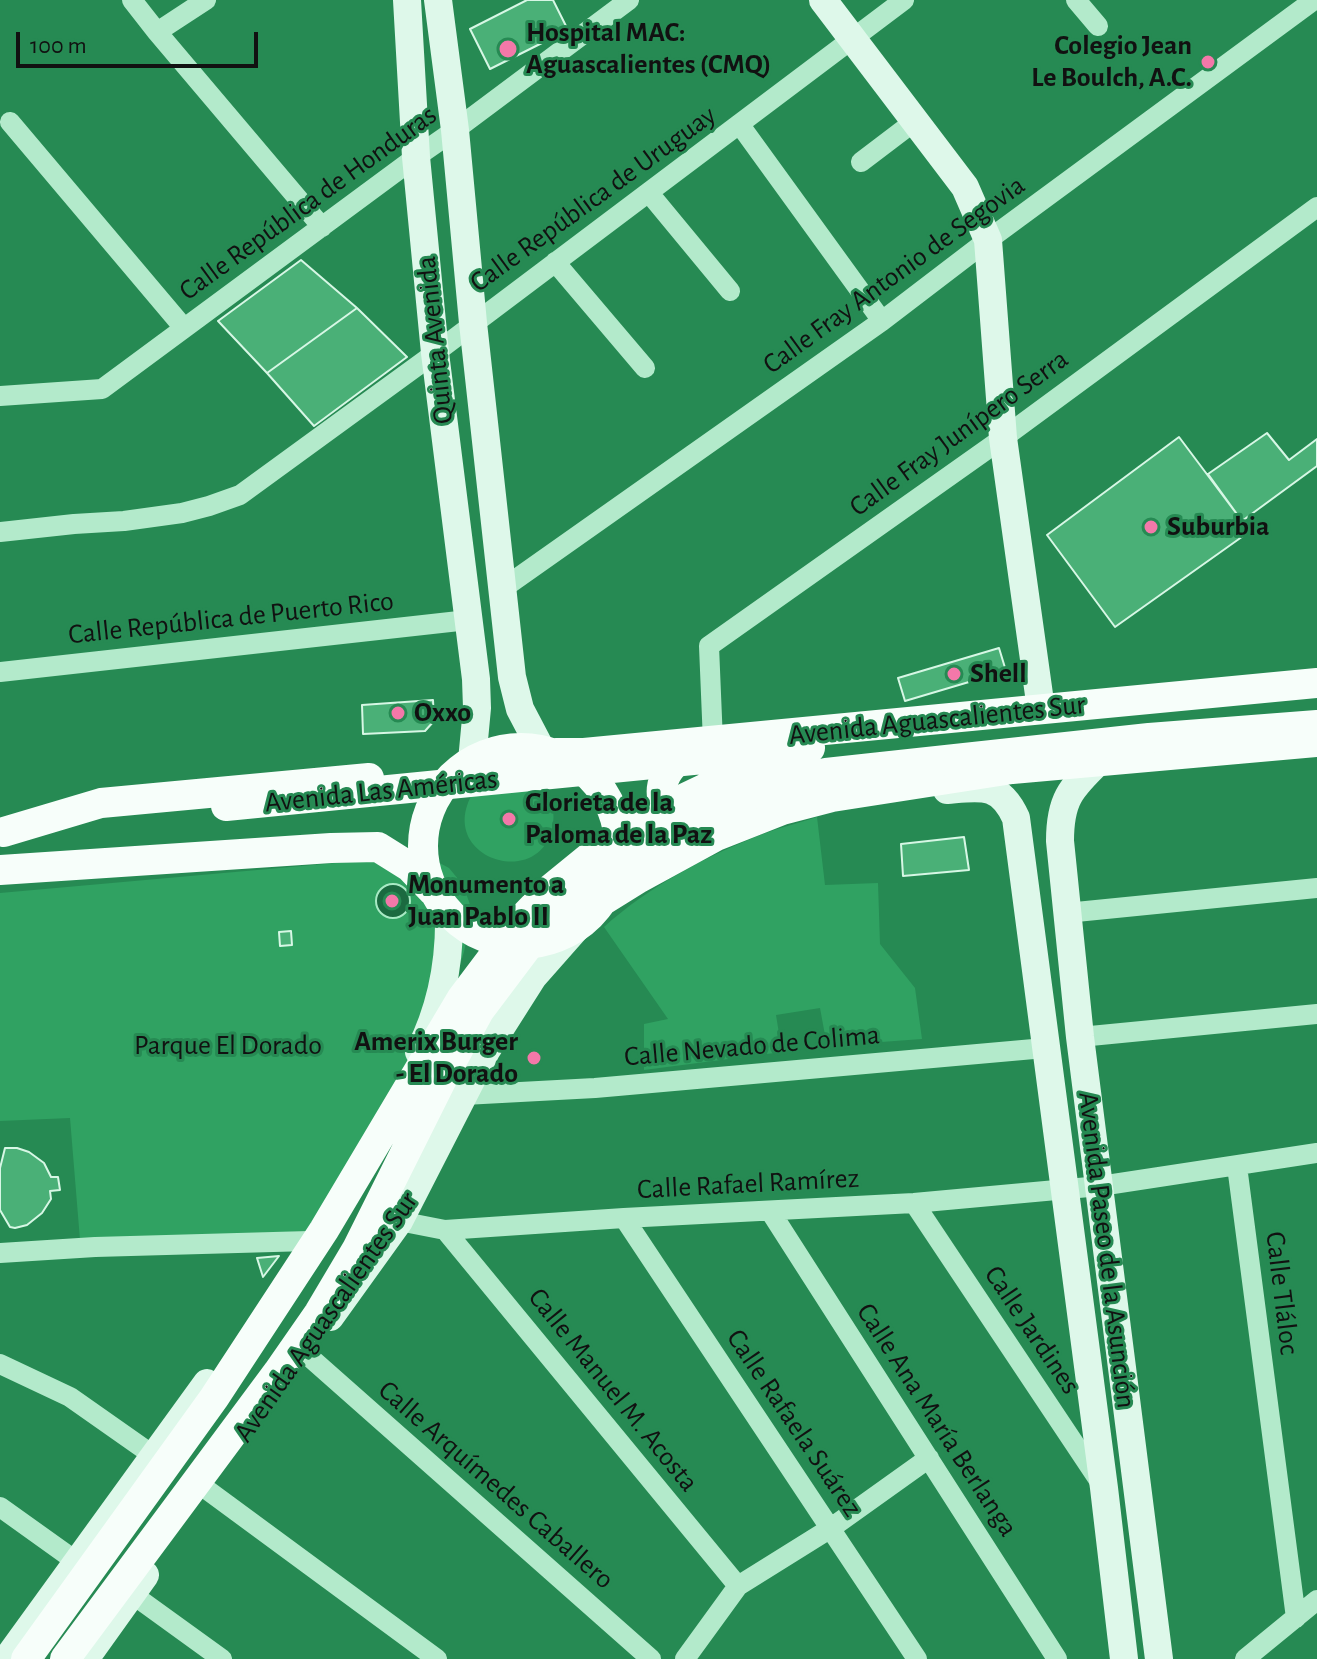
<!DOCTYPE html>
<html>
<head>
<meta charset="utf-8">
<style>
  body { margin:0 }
  #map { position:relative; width:1317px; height:1659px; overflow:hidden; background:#268a53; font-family:"Alegreya Sans",sans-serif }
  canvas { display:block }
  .scale { position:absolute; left:16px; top:32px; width:242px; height:36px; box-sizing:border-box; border:4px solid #111; border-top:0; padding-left:10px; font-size:24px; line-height:28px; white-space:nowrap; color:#111; -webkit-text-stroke:6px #268a53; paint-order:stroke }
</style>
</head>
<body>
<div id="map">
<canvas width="1317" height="1659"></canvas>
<div class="scale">100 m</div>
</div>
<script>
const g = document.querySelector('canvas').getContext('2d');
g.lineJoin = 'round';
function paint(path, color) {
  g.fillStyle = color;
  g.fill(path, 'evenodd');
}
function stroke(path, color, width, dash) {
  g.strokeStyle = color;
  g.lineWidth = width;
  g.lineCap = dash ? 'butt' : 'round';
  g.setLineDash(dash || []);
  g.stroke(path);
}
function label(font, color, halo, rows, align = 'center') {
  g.font = font + ' "Alegreya Sans",sans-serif';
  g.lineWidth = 6;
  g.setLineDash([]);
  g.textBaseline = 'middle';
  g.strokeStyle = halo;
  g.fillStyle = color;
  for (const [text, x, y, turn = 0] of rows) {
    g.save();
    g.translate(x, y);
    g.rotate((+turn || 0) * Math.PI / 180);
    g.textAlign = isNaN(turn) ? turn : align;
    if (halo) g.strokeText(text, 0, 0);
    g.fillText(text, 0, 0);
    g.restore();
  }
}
paint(new Path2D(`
  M534,780C547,792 556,805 553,824C542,895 426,856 478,785Z
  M817,817L825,885L878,883L880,944L915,988L922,1039L827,1046L820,1008L776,1015L782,1052L644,1070V1024L668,1019L604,927C648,887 708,855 763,834C781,827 799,823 817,817Z
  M425,855L449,868L463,885L472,910L464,952L441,1026L315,1231L80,1240L70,1118L0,1121V893Z`), '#30a262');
const water = new Path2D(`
  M376 901a17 17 0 1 1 34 0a17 17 0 1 1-34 0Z`);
paint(water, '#1b6a40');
stroke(water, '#a8eac4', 2);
const building = new Path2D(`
  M527,0H553L568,30L490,69L470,29Z
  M301,260L357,308L267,373L218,321Z
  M357,308L407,357L314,426L267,373Z
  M1267,433L1289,460L1317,439V466L1242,521L1208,474Z
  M1179,437L1242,521L1246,534L1115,627L1047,535Z
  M999,648L1006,671L905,701L898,678Z
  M433,700L434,721L425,731L363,734L362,705Z
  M964,837L969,870L903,876L901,844Z
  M291,931L292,945L280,946L279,932Z
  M5,1148H17L29,1152L44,1163L51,1177H58L60,1190L50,1191L51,1199L42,1213L27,1225L15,1228L10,1227L0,1210V1168Z
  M279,1256L263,1277L257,1258Z`);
paint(building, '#4ab077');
stroke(building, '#d7f7e5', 2);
stroke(new Path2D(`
  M132,0L157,32L322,227
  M1076,0L1098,26
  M157,32L206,0
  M10,122L184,328
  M740,125L882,321
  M861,162L915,121
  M649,193L730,291
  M555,262L645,368
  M0,396L102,389L416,157L455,130L629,0
  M0,532L74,524L124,521L182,513L209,506L240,495L435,353L904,0
  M502,589L882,321L988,240L1314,0
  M0,672L468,620
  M713,742L709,646L1003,438L1317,207
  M1066,913L1317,888
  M1080,1037L1317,1014
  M464,1095L595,1088L1045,1048
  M1237,1166L1296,1618
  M914,1203L1100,1482
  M770,1211L1057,1659
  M624,1218L917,1659
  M399,1221L445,1230L624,1218L914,1203L1100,1186L1317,1153
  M445,1230L738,1586
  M0,1253L95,1247L309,1241
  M305,1353L651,1659
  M0,1364L70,1397L154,1456
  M206,1489L437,1659
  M0,1507L77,1562
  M132,1594L222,1659
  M685,1659L738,1586L831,1528L929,1458
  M1245,1659L1317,1600`), '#b3eacb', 20);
stroke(new Path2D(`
  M407,0L416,157L435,353L476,679L477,708L472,761
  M438,0L455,130L473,323L512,677L520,709L541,749
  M823,0L965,187L988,240L1003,438L1041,709
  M1099,761C1070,789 1060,800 1060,841L1080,1037L1159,1659
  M947,790C981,787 1000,782 1016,818L1104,1488L1124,1659
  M419,1052C441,1009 450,962 449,914
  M330,1317L399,1221L486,1051L533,977L578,926
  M7,1659L207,1383
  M85,1659L145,1575`), '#def8ea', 28);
stroke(new Path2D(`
  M423 846a98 98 0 1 1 196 0a98 98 0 1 1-196 0Z
  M556,753H584L1317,683
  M682,825C648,800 660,768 693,750
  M4,832L101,803L369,778
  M0,870L331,848L378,847L410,867L433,891
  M602,901L639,878L716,836L782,810L832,797L1012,769L1317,742`), '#f7fefa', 30);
stroke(new Path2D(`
  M226,806L764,753
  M26,1659L214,1398L324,1230L462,998L520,921L552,888L606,844L666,807L729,777L810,748
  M65,1659L278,1372L319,1313L357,1249L441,1081L479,1011L537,934L568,904L601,876L649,843L685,822L739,798L826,773L1149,738L1317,725`), '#f7fefa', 30);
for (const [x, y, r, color] of [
  [508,49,10,"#f378a9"],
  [1208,62,8,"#f378a9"],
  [1151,527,8,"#f378a9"],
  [954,674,8,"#f378a9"],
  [398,713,8,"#f378a9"],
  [509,819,8,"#f378a9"],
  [392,901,8,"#f378a9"],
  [534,1058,8,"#f378a9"]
]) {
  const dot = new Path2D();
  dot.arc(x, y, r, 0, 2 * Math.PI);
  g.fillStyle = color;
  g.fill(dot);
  stroke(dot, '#268a53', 3);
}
label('bold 28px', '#111', '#268a53', [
  ["Hospital MAC:",526,33],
  ["Aguascalientes (CMQ)",526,65],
  ["Colegio Jean",1192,46,"right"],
  ["Le Boulch, A.C.",1192,78,"right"],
  ["Suburbia",1167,527],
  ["Shell",970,674],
  ["Oxxo",414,713],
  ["Glorieta de la",525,803],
  ["Paloma de la Paz",525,835],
  ["Monumento a",408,885],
  ["Juan Pablo II",408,917],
  ["Amerix Burger",518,1042,"right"],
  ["- El Dorado",518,1074,"right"]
], 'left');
label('28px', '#111', '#268a53', [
  ["Calle República de Uruguay",593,199,-36],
  ["Calle República de Honduras",308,203,-36],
  ["Calle Fray Antonio de Segovia",894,275,-36],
  ["Quinta Avenida",435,340,-96],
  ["Calle Fray Junípero Serra",959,433,-36],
  ["Calle República de Puerto Rico",231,618,-6],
  ["Avenida Aguascalientes Sur",937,720,-6],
  ["Avenida Las Américas",381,791,-6],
  ["Calle Nevado de Colima",752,1046,-5],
  ["Calle Rafael Ramírez",748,1184,-3],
  ["Avenida Paseo de la Asunción",1107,1250,83],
  ["Calle Tláloc",1282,1293,83],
  ["Avenida Aguascalientes Sur",326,1317,-55],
  ["Calle Jardines",1032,1330,56],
  ["Calle Manuel M. Acosta",613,1390,51],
  ["Calle Ana María Berlanga",937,1420,57],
  ["Calle Rafaela Suárez",794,1423,56],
  ["Calle Arquímedes Caballero",496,1485,41]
]);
label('28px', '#111', '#268a53', [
  ["Parque El Dorado",228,1046]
]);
</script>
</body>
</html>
